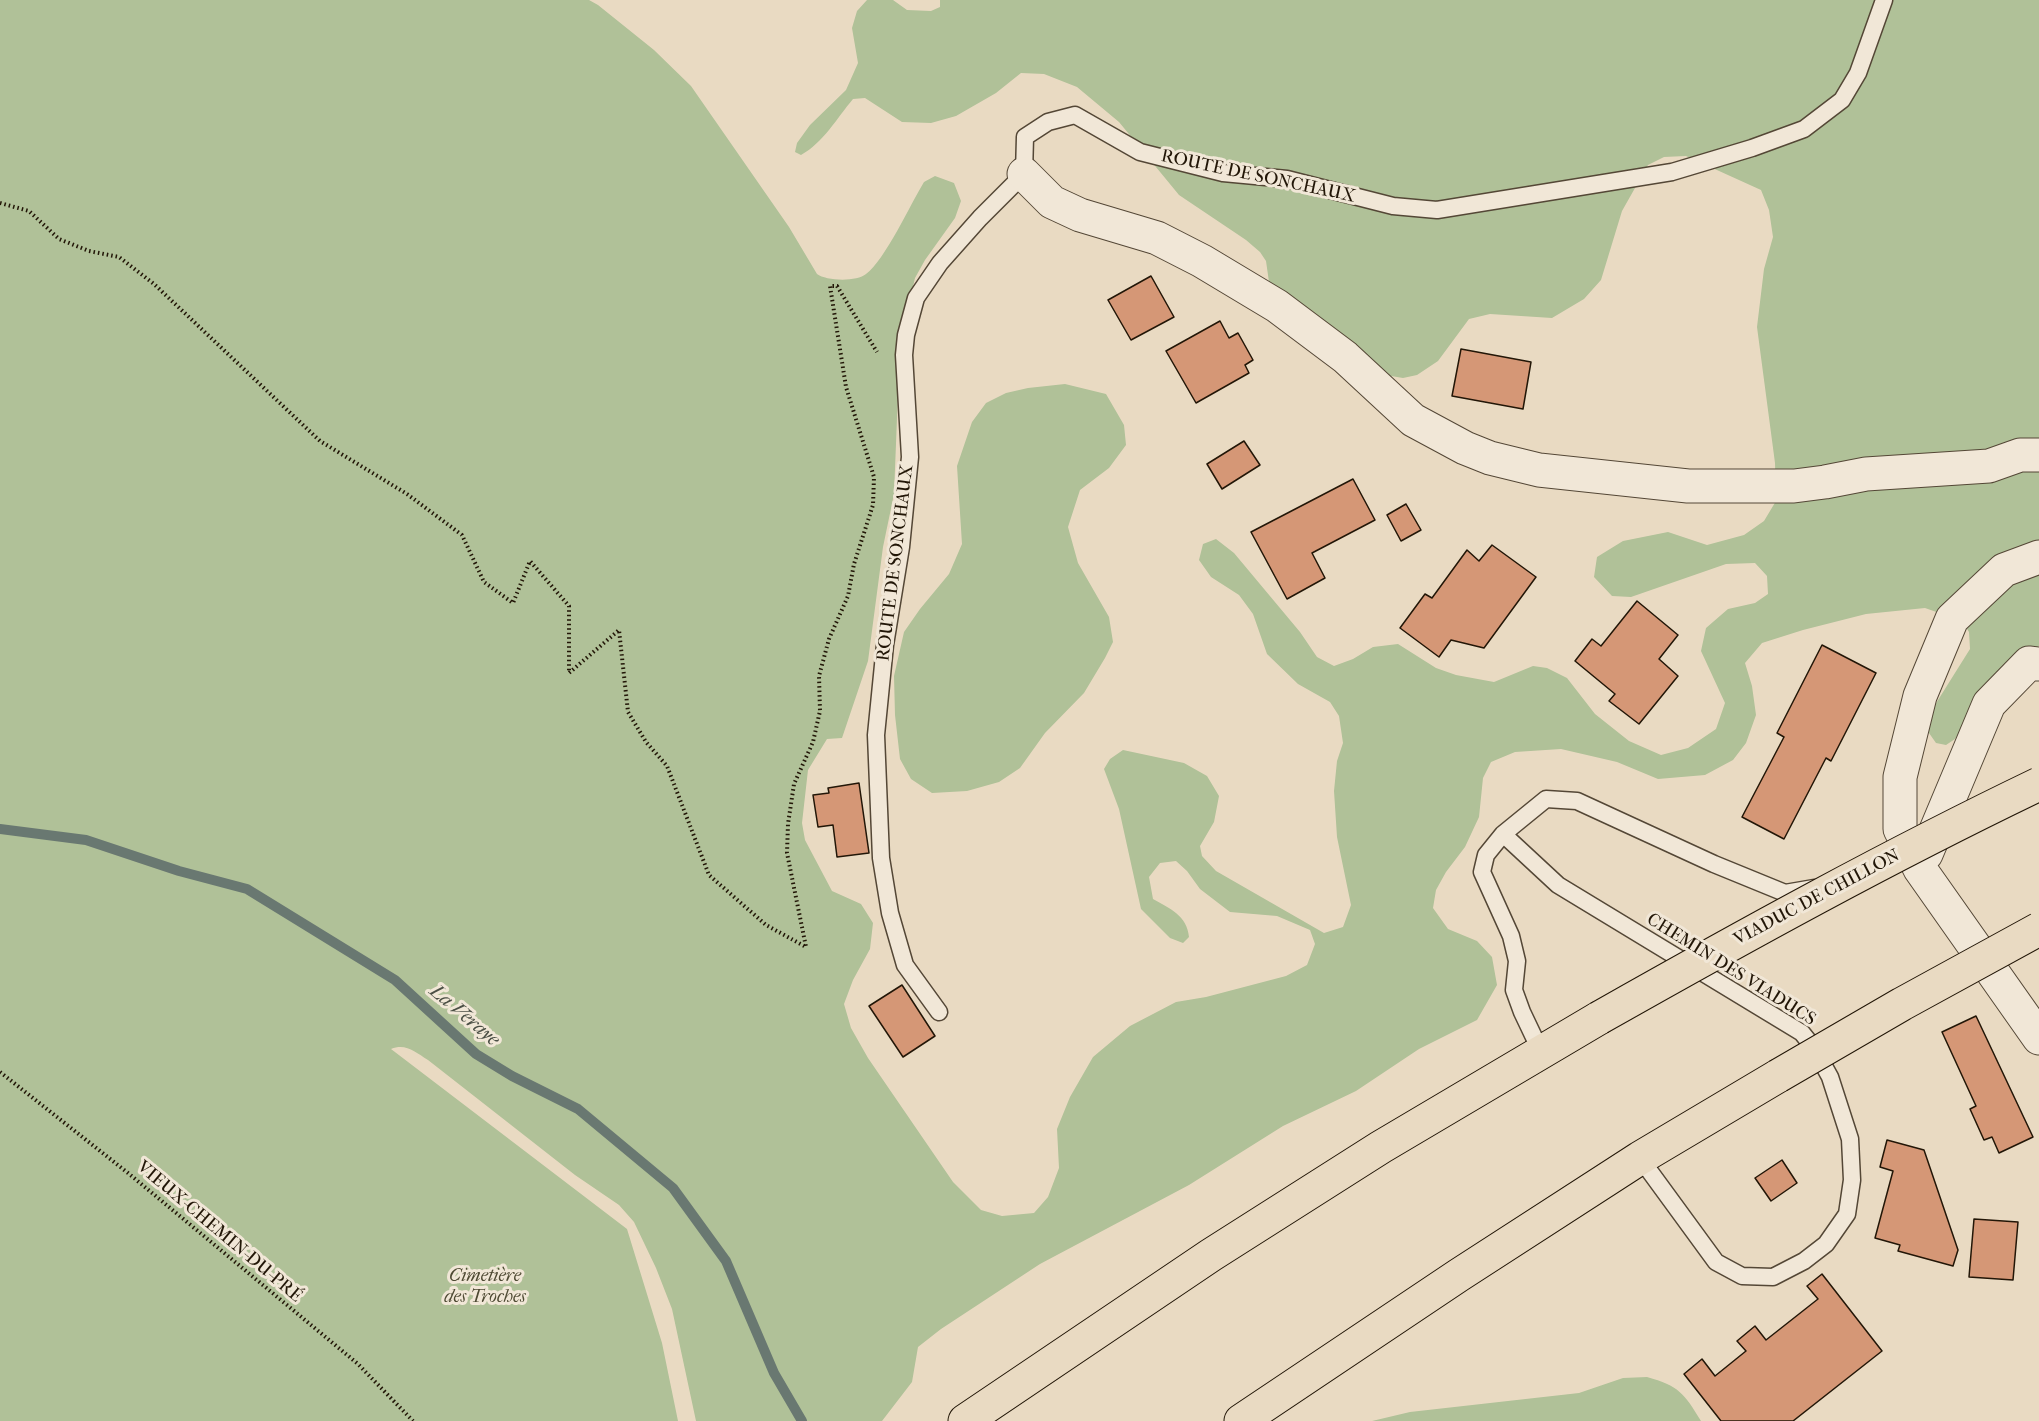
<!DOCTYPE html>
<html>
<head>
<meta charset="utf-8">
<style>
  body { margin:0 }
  canvas { display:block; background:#e9dac2 }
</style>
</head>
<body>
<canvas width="2039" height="1421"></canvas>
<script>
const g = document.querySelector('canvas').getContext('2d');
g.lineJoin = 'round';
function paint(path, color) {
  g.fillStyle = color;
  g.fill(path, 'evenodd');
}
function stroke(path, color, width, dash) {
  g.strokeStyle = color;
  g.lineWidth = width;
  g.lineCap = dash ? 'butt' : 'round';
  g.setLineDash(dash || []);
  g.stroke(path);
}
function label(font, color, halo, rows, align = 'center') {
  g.font = font + ' "IM FELL French Canon",serif';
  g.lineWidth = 6;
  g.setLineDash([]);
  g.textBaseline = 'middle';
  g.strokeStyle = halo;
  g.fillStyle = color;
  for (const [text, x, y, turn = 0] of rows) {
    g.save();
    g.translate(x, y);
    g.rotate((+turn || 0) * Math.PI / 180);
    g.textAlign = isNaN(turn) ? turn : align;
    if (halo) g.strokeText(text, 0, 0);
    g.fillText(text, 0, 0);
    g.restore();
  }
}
paint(new Path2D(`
  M0,0H589L598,5L654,50L691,86L789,227L817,274C826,281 857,282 866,274C885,260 910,205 924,182L935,176L954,183L961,201L955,218L925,260L915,278L900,343L894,494L883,547L868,661L842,738L827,739L808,770L802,823L805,840L832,891L861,904L873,923L870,949L853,980L844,1004L851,1028L868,1058L953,1182L981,1210L1002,1216L1034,1213L1048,1197L1059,1168L1057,1129L1070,1097L1093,1057L1130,1026L1176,1002L1206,997L1286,976L1307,965L1315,944L1310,930L1277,916L1230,912L1200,889L1187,871L1176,861L1160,863L1149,877L1153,899C1170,909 1187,915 1189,937L1183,943L1170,938L1141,909L1119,809L1104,769L1110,759L1123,750L1184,763L1207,776L1219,796L1214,822L1200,846L1202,856L1216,871L1324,933L1343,927L1351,905L1337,837L1334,791L1337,761L1343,743L1339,716L1330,702L1298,684L1267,654L1253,614L1239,595L1211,577L1199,560L1203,544L1216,539L1234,553L1300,632L1317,657L1334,666L1353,659L1373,647L1398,644L1436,668L1456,675L1494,682L1533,666L1547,668L1567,678L1595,714L1629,741L1661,755L1688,748L1716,729L1725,703L1701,651L1706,628L1728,609L1755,603L1768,594L1767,576L1755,563L1726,564L1631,597L1612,596L1594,577L1597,557L1623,541L1668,532L1707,545L1744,535L1764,521L1776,501L1775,463L1757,327L1764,269L1773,237L1769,210L1761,190L1686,156L1664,157L1648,165L1622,211L1601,280L1584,299L1552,318L1490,314L1469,319L1438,361L1417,375L1403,378L1379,374L1270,289L1266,261L1260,252L1246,240L1179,195L1119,122L1077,87L1044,74L1021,73L996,93L956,116L931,123L902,122L865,98L853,99C837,118 823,143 801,155L795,152L797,143L810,125L846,90L858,63L852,28L857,11L867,0H893L907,10L931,11L940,7V0H2039V646L2027,652L1969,719L1955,739L1946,745L1936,743L1929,733L1928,716L1970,649L1969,632L1962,621L1925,608L1866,614L1803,630L1762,643L1745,663L1752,686L1756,715L1746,743L1733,760L1705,775L1658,779L1617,762L1561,749L1515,752L1491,762L1483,778L1479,817L1465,847L1446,872L1436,890L1433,908L1448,929L1477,941L1492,957L1497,985L1477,1020L1419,1049L1356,1091L1283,1126L1189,1185L1040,1264L941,1329L918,1347L912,1382L882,1421H696L672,1309L656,1268L634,1222L619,1205L575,1175L428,1060C415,1052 406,1043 391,1049L627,1229L662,1343L678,1421H0Z
  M1065,384L1106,394L1124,425L1126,445L1109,468L1080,490L1068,527L1078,563L1109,617L1113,642L1105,658L1084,693L1045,733L1020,768L999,782L967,791L932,793L911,779L900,759L895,715L894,676L904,632L920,609L949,574L962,544L957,466L972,422L986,403L1006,393L1028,388Z
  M1647,1377C1679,1386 1684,1393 1701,1421H1372L1410,1412L1579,1393L1623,1378Z`), '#b0c198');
stroke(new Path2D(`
  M0,829L86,840L179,871L247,889L395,980L476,1054L512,1076L578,1109L673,1188L726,1261L774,1373L802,1421`), '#697871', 10);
const building = new Path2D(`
  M1151,276L1174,317L1131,340L1108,300Z
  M1220,321L1229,338L1238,333L1253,360L1245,365L1249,373L1196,403L1166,351Z
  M1461,349L1531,362L1523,409L1452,396Z
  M1244,441L1260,465L1222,489L1207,464Z
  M1353,479L1375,520L1312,553L1325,578L1287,599L1251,532Z
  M1406,504L1421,530L1401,541L1387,515Z
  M1492,545L1536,577L1484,648L1451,640L1439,657L1400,628L1425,594L1432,598L1467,550L1479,561Z
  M1637,601L1678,635L1659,659L1678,676L1639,724L1609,701L1615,694L1575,661L1592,639L1601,646Z
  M1822,645L1876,673L1831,761L1826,758L1784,839L1742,817L1784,737L1777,733Z
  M859,783L869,853L837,857L833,825L818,827L813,795L829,793L828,788Z
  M902,985L935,1036L903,1057L869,1006Z
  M1976,1016L2033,1137L1999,1153L1992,1137L1984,1140L1970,1109L1976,1106L1942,1032Z
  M1887,1140L1924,1150L1958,1250L1953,1266L1898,1251L1900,1245L1875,1238L1893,1171L1880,1167Z
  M1782,1160L1797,1183L1771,1201L1755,1178Z
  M1974,1219L2018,1222L2013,1280L1969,1277Z
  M1822,1274L1882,1351L1793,1421H1721L1684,1374L1702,1359L1715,1376L1746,1351L1737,1341L1755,1326L1766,1340L1818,1299L1807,1286Z`);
paint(building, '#d59776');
stroke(building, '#221607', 1.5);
const service = new Path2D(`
  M1503,834L1486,855L1482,872L1511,936L1517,961L1514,990L1522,1012L1541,1052
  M939,1012L905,965L890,913L881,858L876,735L885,645L901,547L910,457L904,355L906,335L916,298L940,263L980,218L1024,174L1025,137L1048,122L1075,115L1140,152L1223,173L1287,179L1393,206L1437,210L1672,172L1752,148L1804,129L1842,100L1858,73L1884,0
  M1640,1158L1716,1262L1742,1276L1773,1277L1804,1261L1826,1244L1847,1214L1852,1180L1850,1139L1830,1077L1814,1048L1802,1033L1558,885L1503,834L1546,799L1577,801L1714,864L1785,893L1814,888`);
const minor = new Path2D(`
  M1024,174L1052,202L1080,215L1157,238L1202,261L1277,306L1345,357L1413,420L1465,448L1490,458L1539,470L1688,486H1794L1825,482L1866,474L1989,466L2020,455H2039
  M2039,557L2004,570L1952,619L1920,696L1900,777V829L1920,869L2039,1038
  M1926,854L1989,704L2029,663L2039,664`);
const motorway = new Path2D(`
  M965,1421L1211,1255L1381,1147L1599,1018
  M1241,1421L1459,1275L1640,1158L1778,1076`);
stroke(service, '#544736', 19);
stroke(minor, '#544736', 35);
stroke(motorway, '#221607', 35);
stroke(new Path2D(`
  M0,203L29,211L59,239L89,251L119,257L154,284L320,441L407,494L462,535L484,582L513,603L530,561L569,606V673L619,630L628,712L646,742L667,766L709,875L766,925L806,947L787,853L788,824L794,784L813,742L820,711L819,676L829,639L848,596L854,564L873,505L874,477L846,387L830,286H837L877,352
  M0,1072L128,1173L358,1364L413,1421`), '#221607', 4, [1.5, 3]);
stroke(service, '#f1e7d7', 16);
stroke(minor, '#f1e7d7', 33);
stroke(motorway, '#e9dac2', 33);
const motorwayBridge = new Path2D(`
  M1599,1018C1744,936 1889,856 2039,784
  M1778,1076L1902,1004L2039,929`);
stroke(motorwayBridge, '#221607', 35, []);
stroke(motorwayBridge, '#e9dac2', 33);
label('18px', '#221607', '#f1e7d7', [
  ["ROUTE DE SONCHAUX",1258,177,12],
  ["ROUTE DE SONCHAUX",896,563,-83],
  ["VIADUC DE CHILLON",1817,898,-28],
  ["CHEMIN DES VIADUCS",1731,970,32],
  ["VIEUX-CHEMIN-DU-PRÉ",219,1232,40]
]);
label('italic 18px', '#4d4932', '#f1e7d7', [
  ["Cimetière",485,1277],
  ["des Troches",485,1298]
]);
label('italic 20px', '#4b4f45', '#f1e7d7', [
  ["La Veraye",464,1016,40]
]);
</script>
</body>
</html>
